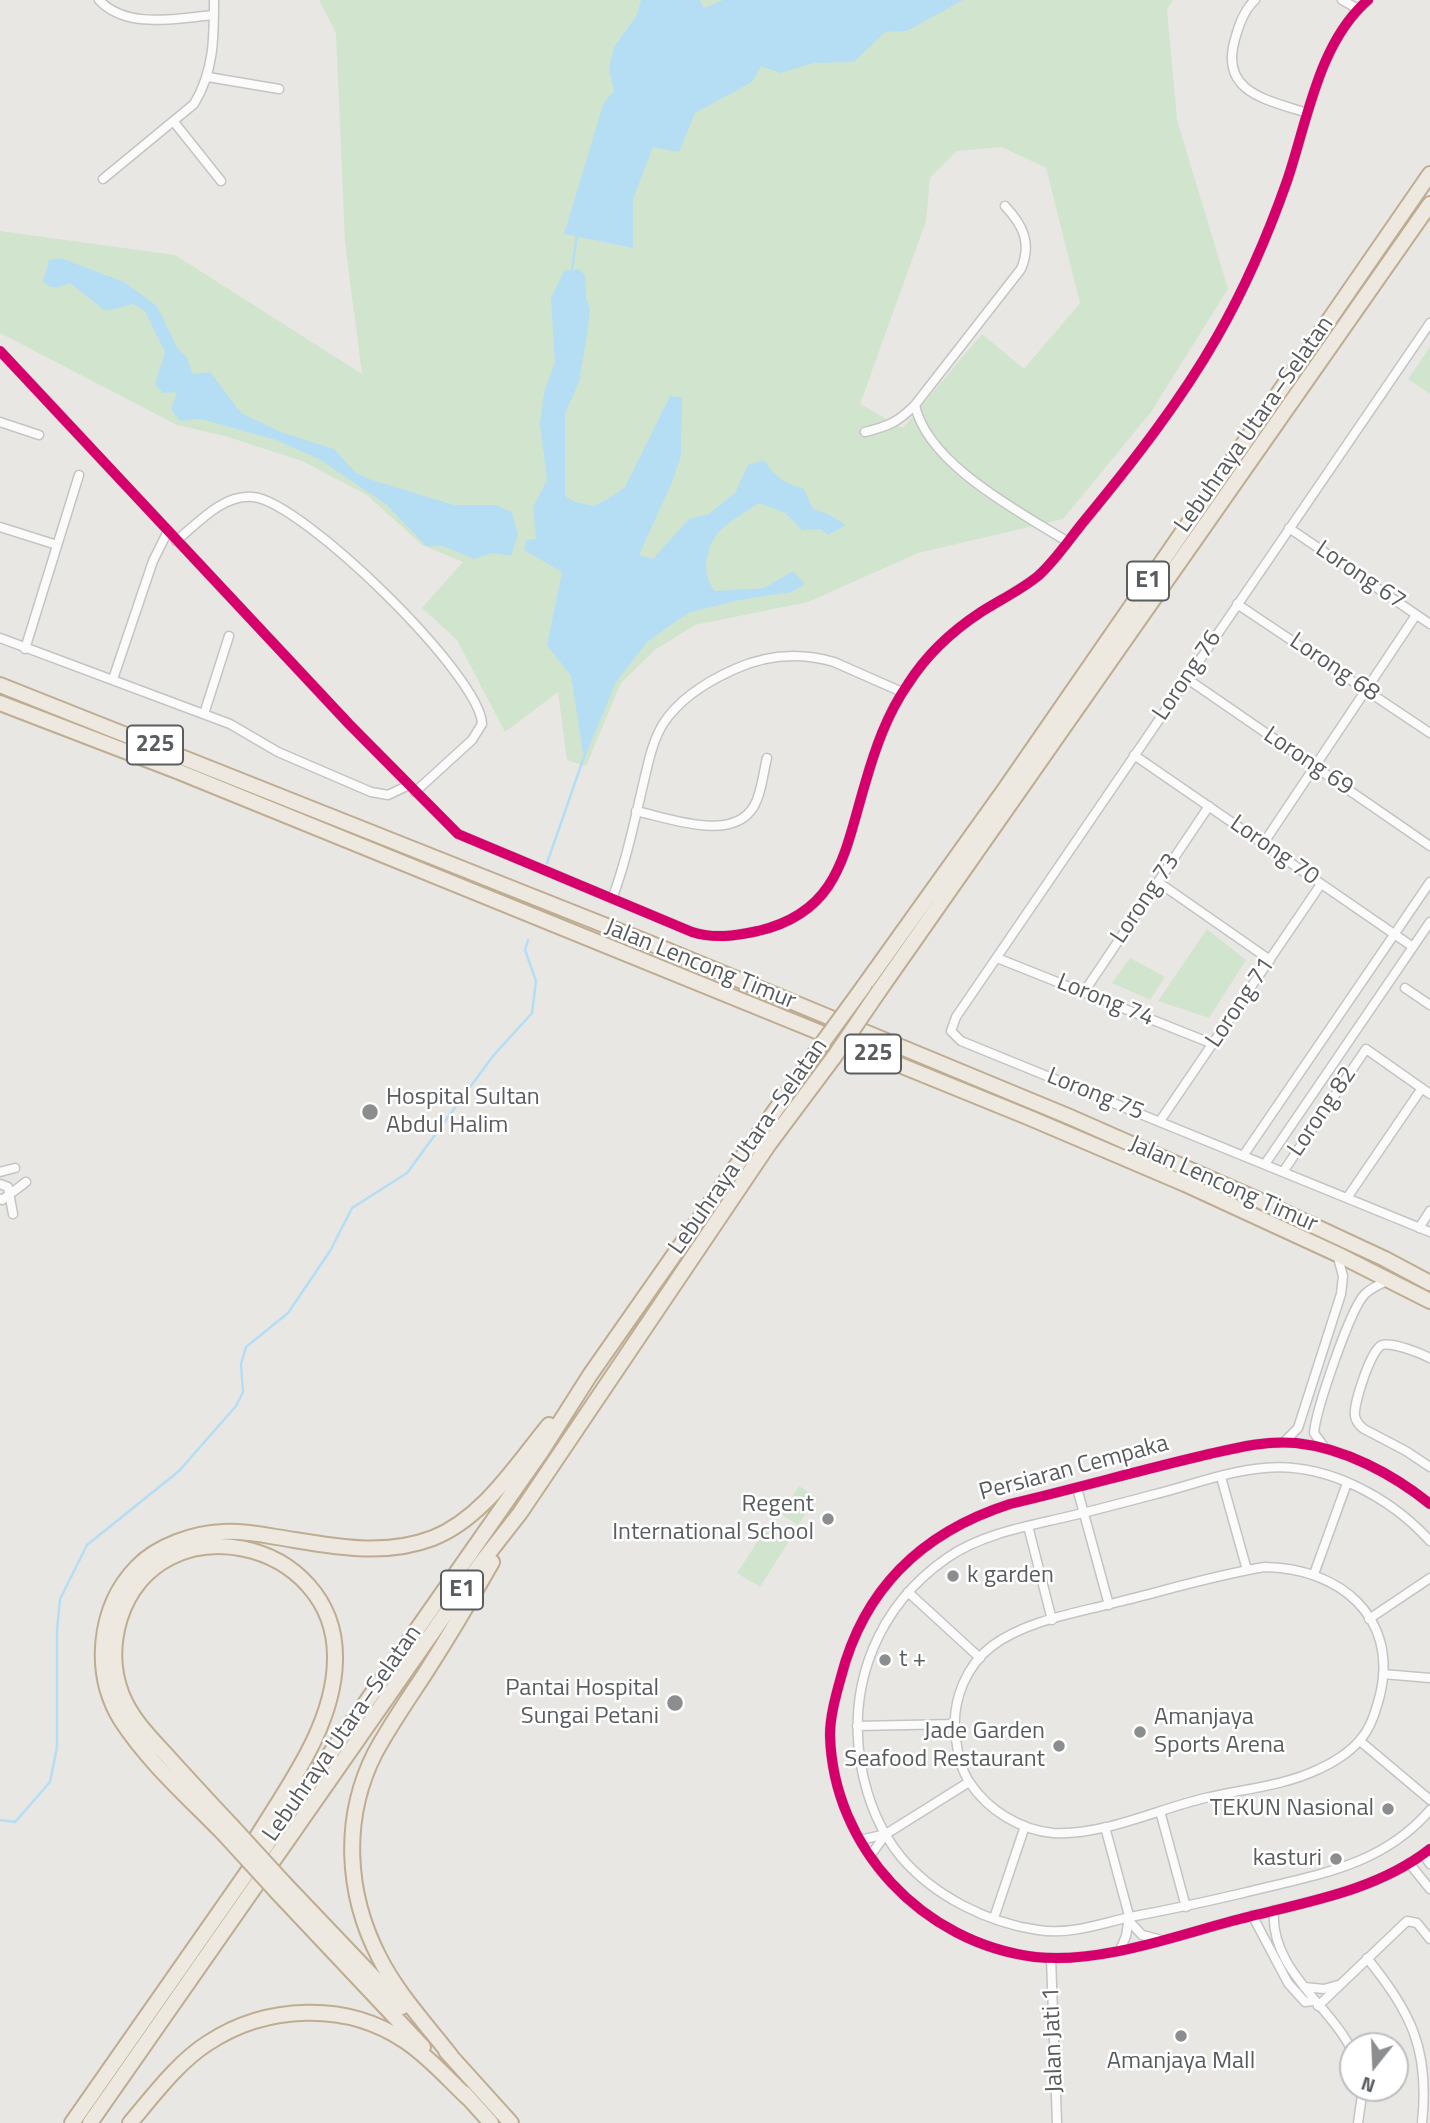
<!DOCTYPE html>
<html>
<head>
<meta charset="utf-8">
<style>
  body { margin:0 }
  #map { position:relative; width:1430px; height:2123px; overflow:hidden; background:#e8e7e3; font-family:"Titillium Web",sans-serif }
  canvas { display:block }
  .north { position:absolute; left:1339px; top:2032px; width:70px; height:70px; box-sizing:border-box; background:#fff; border:2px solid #bdbebf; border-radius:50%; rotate:198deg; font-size:19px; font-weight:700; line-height:28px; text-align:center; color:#595d60 }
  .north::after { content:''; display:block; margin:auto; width:24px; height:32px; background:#8b8d8e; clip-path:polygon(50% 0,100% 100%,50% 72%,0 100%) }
</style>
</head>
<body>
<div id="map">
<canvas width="1430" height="2123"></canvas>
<div class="north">N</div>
</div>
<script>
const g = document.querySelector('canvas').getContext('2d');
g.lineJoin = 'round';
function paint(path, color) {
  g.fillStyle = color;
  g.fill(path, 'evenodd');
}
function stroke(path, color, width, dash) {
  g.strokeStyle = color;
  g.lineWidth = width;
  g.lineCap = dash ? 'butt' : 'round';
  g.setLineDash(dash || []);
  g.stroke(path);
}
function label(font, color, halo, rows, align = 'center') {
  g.font = font + ' "Titillium Web",sans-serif';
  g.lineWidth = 5;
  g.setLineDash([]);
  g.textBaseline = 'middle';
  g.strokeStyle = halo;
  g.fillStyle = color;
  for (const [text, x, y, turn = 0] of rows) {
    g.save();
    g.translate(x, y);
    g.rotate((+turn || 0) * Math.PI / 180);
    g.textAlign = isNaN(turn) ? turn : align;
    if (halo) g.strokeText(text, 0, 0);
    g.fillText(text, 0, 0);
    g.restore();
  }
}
paint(new Path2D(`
  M319,0H1173L1167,9L1177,120L1228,289L1151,412L1063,519L918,553L808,602L695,625L656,649L621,683L586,766L567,760L558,692L505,732L457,640L422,608L463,562L422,545L367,495L302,461L225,436L177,425L0,333V231L175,255L362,374L345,242L336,33ZM1002,147L1046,168L1080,303L1024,369L982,334L903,428L860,404L926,221L930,178L957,151Z
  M1430,347V394L1408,379Z
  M1207,929L1246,960L1209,1018L1158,1001Z
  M1130,958L1165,977L1150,1000L1112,983Z
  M799,1486L817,1498L798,1525L781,1514Z
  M767,1527L789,1541L760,1587L737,1573Z`), '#d1e5ce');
paint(new Path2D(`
  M641,0H700L704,8L723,0H963L907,31L885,32L854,62L814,63L780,73L761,66L752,82L695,113L679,152L653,147L633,199V248L564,234L604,102L614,91L609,69L614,47L637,15Z
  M61,258L124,282L157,306L178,349L188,359L192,374L210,372L241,413L281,432L334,449L356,473L372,480L454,505H496L512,512L518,535L511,556L492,553L474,559L443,546H426L387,505L319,459L276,440L201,419L180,421L171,409L177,392L163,393L155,384L165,352L145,311L133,304L111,310H104L70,283C58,288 53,290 43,282L49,260Z
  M579,269L585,275L586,296L590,310L587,335L579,382L565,414V496L575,502L594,506L611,497L625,487L670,396L682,397L681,455L673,480L639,555L653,559L689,519L709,514L735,493L748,465L764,460C776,478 783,482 804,489L813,509L828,514L846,525L828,535L821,529L802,530L785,513L759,503C748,511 726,523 718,533C705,549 701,575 715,591L764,588L793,571L805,584L792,592L739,600L688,613L647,642L616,682L584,759L571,676L547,645L562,572L524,550L526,540L536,539L533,507L547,480L540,424L544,392L555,362L551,298L564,271Z`), '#b5def4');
stroke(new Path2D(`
  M572,270L577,235
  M547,863L584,757
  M0,1820L15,1822L50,1782L57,1747V1630L60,1599L87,1545L179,1471L236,1406L243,1392L241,1364L246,1347L288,1313L330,1251L352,1208L407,1173L493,1056L532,1013L536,981L525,950L528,940`), '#b5def4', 2.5);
const street = new Path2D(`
  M99,0C127,30 177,18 214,15
  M1255,0C1244,10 1239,25 1235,39C1219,93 1268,100 1307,113
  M1342,0L1358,9
  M208,77L279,89
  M174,122L221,181
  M103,179L194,104C214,71 214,38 214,0
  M1430,323L956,1017L951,1031L961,1041L1430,1232
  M0,351L349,724L458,834L692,932C715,939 734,936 758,931C839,912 844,854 865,784C875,749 887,714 908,684C927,654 952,631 981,612C1000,600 1021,590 1038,576C1056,560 1070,538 1085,520C1132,463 1180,402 1217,337C1245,288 1268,235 1287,181C1307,123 1318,43 1368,0
  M915,405C927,464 1020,512 1068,542
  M0,422L39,435
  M865,432C889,426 898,422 915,405L1021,269C1032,243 1023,225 1005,206
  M0,527L57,545
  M1289,528L1430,624
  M176,541C198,523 223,494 253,497C302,501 481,676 482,724L472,740L415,792
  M1237,604L1430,733
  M0,638L230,724L278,752L371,792L388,795L409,785
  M25,649L79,475
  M1186,678L1430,846
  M113,679L153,561L168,531
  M204,714L229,636
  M1134,755L1413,947
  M636,811C669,818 733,843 754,806C762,793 763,773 767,758
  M1263,844L1416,615
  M1158,882L1270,960
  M612,899C626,862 634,823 643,785C648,764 652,742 663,724C679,699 708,681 735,669C766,655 800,652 834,662L902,692
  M997,958L1213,1044
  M1405,988L1430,1005
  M1084,992L1209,806
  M1160,1121L1321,884
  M1243,1156L1430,882
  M1265,1164L1430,922
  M0,1172L15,1168
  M1283,1172L1366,1049L1430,1094
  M0,1184L8,1187L13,1214
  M1347,1198L1422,1088
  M0,1199L2,1200L26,1182
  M1419,1228L1430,1211
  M1430,1358C1420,1353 1393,1342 1382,1345C1371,1349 1353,1405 1355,1416C1356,1422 1360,1426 1364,1429L1406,1451L1430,1467
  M1283,1443L1298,1428L1341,1294L1343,1276L1337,1254
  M1325,1448L1314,1433C1316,1410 1350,1309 1365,1294C1372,1287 1381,1284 1389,1280
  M1221,1477L1247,1570
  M1077,1488L1109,1605
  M1430,1504C1393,1474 1344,1448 1296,1443C1264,1440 1232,1449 1201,1456C1137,1471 1074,1489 1010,1504C923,1532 864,1588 841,1677C836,1695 830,1716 830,1735C833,1848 923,1943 1035,1957C1098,1964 1172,1937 1232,1921C1299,1903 1374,1893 1430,1849
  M1028,1526L1052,1620
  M1430,1541C1390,1497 1326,1462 1264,1468C1227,1471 1189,1486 1152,1495C1122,1503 1092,1511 1062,1518C1023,1527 980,1535 947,1558C878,1606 847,1684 861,1765C867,1799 879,1830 901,1857C934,1896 988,1923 1038,1930C1070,1935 1099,1924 1130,1917C1168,1910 1205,1902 1243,1893C1313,1875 1380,1868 1430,1810
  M1265,1567C1338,1568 1399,1616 1380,1695C1376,1710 1371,1728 1360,1740C1350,1752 1333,1763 1319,1769C1284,1786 1243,1789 1205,1798C1158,1809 1103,1836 1053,1833C1020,1830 988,1810 970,1783C959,1767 957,1748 955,1730C953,1698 967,1665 992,1646C1027,1620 1077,1613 1118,1602C1167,1590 1215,1575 1265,1567Z
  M1314,1574L1347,1483
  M908,1592L980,1658
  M1369,1619L1430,1578
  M1383,1674L1430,1678
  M857,1726L955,1724
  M1360,1741L1430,1800
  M1160,1811L1186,1907
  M1105,1827L1131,1923L1142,1935L1158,1939
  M860,1840L886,1834L969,1782
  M1423,1854L1430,1864
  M870,1856L886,1834
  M1409,1863L1430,1889
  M1274,1910C1269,1970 1332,2006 1353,2053
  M1252,1915L1288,1983L1305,2002L1314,2001
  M994,1918L1025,1826
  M1120,1950L1126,1936L1129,1918
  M1051,1958L1057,2123
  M1367,1958C1411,2013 1430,2049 1422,2123
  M1304,1987L1324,1989L1338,1985
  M1318,2006L1407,1921L1417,1923L1430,1939
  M1358,2123L1363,2088`);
const highway = new Path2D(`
  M0,685L662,948L1070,1117L1254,1198L1385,1259L1430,1283
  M0,703L177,771L1030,1118L1185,1184L1337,1254L1430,1301
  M864,986L1005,789L1430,174
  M879,991L1430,204
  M231,1825C210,1803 190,1781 170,1759C152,1739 132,1720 122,1695C112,1670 112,1644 120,1618C159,1499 338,1538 335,1660C334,1731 280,1796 246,1855
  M224,1834C189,1798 148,1762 121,1720C92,1673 98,1607 137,1567C157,1546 194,1533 223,1532C241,1531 259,1534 276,1537C328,1545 381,1558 433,1538C483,1518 516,1465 549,1425
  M284,1883L402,2007
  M277,1892L423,2047
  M446,2051L511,2123
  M451,2056C426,2024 397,1993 379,1957C346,1893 342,1818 375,1753C390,1725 409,1698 426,1672C449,1636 471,1599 492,1562
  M464,2093L491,2123
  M72,2123L541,1452L590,1375L821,1045
  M90,2123L481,1563L520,1513L769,1144L834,1057
  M130,2123C153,2096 178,2062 208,2043C266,2005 346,2001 405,2041C428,2056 448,2079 468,2098`);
stroke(street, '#c4c4c4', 11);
stroke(highway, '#bead92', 18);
stroke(street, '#fcfbfb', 8);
stroke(highway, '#ede9e0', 14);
const highwayBridge = new Path2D(`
  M821,1045L864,986
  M834,1057L879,991
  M231,1825L284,1883
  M224,1834L277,1892`);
stroke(highwayBridge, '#bead92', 18, []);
stroke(highwayBridge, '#ede9e0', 14);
stroke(new Path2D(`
  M0,351L349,724L458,834L692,932C715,939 734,936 758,931C839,912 844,854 865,784C875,749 887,714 908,684C927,654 952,631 981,612C1000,600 1021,590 1038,576C1056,560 1070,538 1085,520C1132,463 1180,402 1217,337C1245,288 1268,235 1287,181C1307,123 1318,43 1368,0
  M1430,1504C1393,1474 1344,1448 1296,1443C1264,1440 1232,1449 1201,1456C1137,1471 1074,1489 1010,1504C923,1532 864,1588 841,1677C836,1695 830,1716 830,1735C833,1848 923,1943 1035,1957C1098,1964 1172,1937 1232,1921C1299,1903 1374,1893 1430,1849`), '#d6006c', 10);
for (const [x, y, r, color] of [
  [370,1112,9,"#8b8d8e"],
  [828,1519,7,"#8b8d8e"],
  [953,1576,7,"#8b8d8e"],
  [885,1660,7,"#8b8d8e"],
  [675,1703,9,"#8b8d8e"],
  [1140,1732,7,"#8b8d8e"],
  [1059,1746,7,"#8b8d8e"],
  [1388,1809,7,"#8b8d8e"],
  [1336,1859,7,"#8b8d8e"],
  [1181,2036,7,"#8b8d8e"]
]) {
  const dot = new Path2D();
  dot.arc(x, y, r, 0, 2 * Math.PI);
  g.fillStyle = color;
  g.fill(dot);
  stroke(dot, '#fff', 2.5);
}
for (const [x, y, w] of [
  [1148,581,42],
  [155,745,56],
  [873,1054,56],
  [462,1590,42]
]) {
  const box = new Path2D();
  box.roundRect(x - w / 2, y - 19.5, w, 39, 5);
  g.fillStyle = '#fff';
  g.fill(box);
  stroke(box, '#595d60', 2);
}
label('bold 23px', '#595d60', null, [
  ["E1",1148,581],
  ["225",155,745],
  ["225",873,1054],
  ["E1",462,1590]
]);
label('24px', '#595d60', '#fff', [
  ["Lebuhraya Utara–Selatan",1255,425,-55],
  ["Lorong 67",1360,576,34],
  ["Lorong 68",1334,668,34],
  ["Lorong 76",1188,676,-56],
  ["Lorong 69",1308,762,34],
  ["Lorong 70",1274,851,35],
  ["Lorong 73",1146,899,-56],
  ["Jalan Lencong Timur",700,965,22],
  ["Lorong 74",1105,1001,22],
  ["Lorong 71",1241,1003,-56],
  ["Lorong 75",1095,1095,22],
  ["Lorong 82",1323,1112,-56],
  ["Lebuhraya Utara–Selatan",749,1147,-55],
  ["Jalan Lencong Timur",1223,1185,24],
  ["Persiaran Cempaka",1074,1469,-15],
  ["Lebuhraya Utara–Selatan",343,1734,-55],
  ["Jalan Jati 1",1054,2040,-92]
]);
label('24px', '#595d60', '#fff', [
  ["Hospital Sultan",386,1098,"left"],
  ["Abdul Halim",386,1126,"left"],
  ["Regent",814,1505],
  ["International School",814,1533],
  ["k garden",967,1576,"left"],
  ["t +",899,1660,"left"],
  ["Pantai Hospital",659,1689],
  ["Sungai Petani",659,1717],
  ["Amanjaya",1154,1718,"left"],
  ["Sports Arena",1154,1746,"left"],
  ["Jade Garden",1045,1732],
  ["Seafood Restaurant",1045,1760],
  ["TEKUN Nasional",1374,1809],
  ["kasturi",1322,1859],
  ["Amanjaya Mall",1181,2062,"center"]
], 'right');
</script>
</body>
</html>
